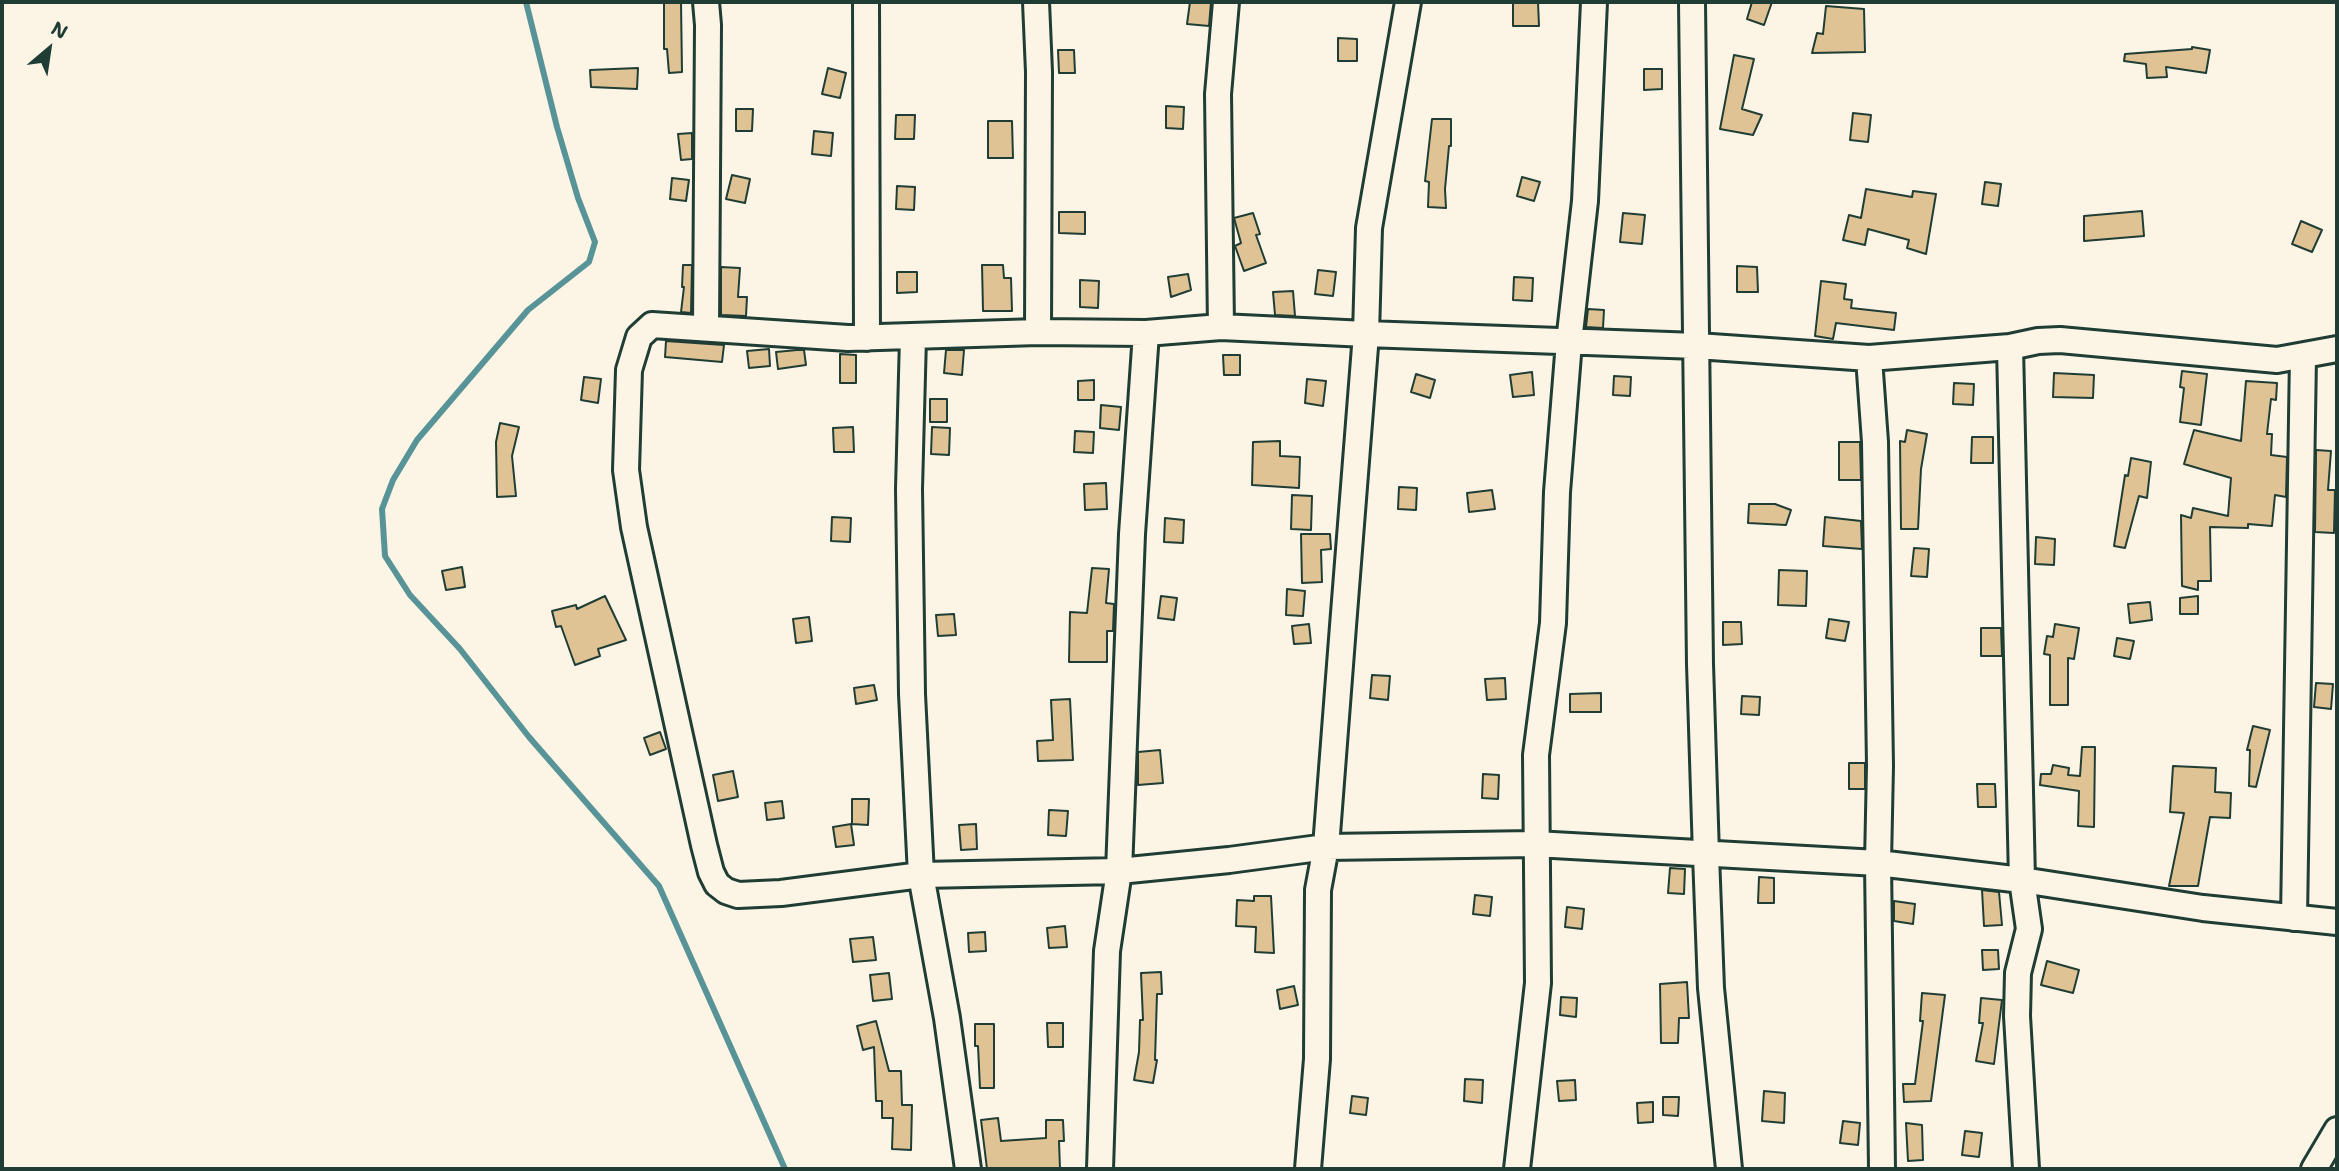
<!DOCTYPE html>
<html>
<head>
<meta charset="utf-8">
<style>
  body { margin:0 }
  #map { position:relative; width:2339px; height:1171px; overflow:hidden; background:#fcf5e5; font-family:"Shantell Sans",sans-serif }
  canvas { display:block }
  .frame { position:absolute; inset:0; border:4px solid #1f3d34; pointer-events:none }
  .north { position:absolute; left:14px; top:14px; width:70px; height:70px; -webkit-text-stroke:5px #fcf5e5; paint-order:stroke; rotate:29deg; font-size:19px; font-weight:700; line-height:28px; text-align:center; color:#1f3d34 }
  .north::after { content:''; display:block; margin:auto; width:24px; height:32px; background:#1f3d34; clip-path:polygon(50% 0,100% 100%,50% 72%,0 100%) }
</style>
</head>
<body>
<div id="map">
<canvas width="2339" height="1171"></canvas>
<div class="frame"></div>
<div class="north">N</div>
</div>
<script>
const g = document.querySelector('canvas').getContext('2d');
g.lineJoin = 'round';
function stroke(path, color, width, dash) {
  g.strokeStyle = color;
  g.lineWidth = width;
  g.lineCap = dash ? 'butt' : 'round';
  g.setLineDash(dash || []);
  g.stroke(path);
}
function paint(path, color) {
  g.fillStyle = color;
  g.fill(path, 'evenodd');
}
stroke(new Path2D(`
  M526,2L557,127L578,198L595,242L589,262L528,310L417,440L393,480L382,509L385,556L410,595L460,649L529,737L659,886L785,1169`), '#589497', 6);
const building = new Path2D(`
  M664,2H681L682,72L669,73L667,49H664Z
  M1190,2H1211L1209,26L1187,24Z
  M1513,2H1538L1539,26H1513Z
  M1752,2H1772L1764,25L1747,19Z
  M1826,6L1864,9L1865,52L1812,53L1817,33L1823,34Z
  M1338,38L1357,39V61H1338Z
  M2192,47L2210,50L2206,73L2166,67L2167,77L2147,78L2146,64L2124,61L2125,54L2192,49Z
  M1058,50H1074L1075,73H1059Z
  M1734,55L1754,59L1742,109L1762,115L1753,135L1720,129Z
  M638,68L637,89L591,87L590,70Z
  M828,68L846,73L840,98L822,94Z
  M1644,69H1662V89L1644,90Z
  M1166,106L1184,107L1183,129L1166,128Z
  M736,109H753L752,131H736Z
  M1853,113L1871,115L1868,142L1850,140Z
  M896,115H915L914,139H895Z
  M1432,119H1451V146H1449L1445,189L1446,208L1428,207L1429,182L1425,181Z
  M988,121H1012L1013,158H988Z
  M814,131L833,133L831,156L812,154Z
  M692,133V159L681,160L678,134Z
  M732,175L750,179L745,203L726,199Z
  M1522,177L1540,182L1534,201L1517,196Z
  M672,178L689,180L686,201L670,199Z
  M1985,182L2001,184L1998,206L1982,204Z
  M897,186L915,187L914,210L896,209Z
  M1866,189L1912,197L1913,191L1936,194L1926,254L1907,248L1909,240L1868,229L1865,245L1843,240L1849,215L1861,218Z
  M2142,211L2144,236L2084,241V216Z
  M1059,212H1085V234L1059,233Z
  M1253,213L1260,234L1256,235L1266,263L1244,271L1235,246L1241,243L1234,218Z
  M1623,213L1645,215L1642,244L1620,242Z
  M2301,221L2322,230L2312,252L2292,244Z
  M683,265H692L691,313L681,312L684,287H682Z
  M982,265H1003L1004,278H1011L1012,311H983Z
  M1737,266L1757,267L1758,292H1737Z
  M721,267L740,268L738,297H747L746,316L721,315Z
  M1318,270L1336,272L1333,296L1315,294Z
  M897,272H917V292L897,293Z
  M1188,274L1191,290L1171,297L1168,277Z
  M1514,277L1533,278L1532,301L1513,300Z
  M1080,280L1099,281L1098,308L1080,307Z
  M1821,281L1846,284L1844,299L1852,300L1851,308L1896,313L1894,330L1836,323L1833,339L1815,336Z
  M1293,291L1295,316L1275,315L1273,292Z
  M1588,309L1604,310L1603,328L1586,327Z
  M666,341L724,345L722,362L665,357Z
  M769,349L770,366L749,368L747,351Z
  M797,350H804L806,365L778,369L776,352Z
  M946,350H964L962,375L944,373Z
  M840,354L856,355V383H840Z
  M1223,355H1240V375H1224Z
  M2182,371L2207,374L2201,425L2180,422L2184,388L2180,387Z
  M1532,372L1534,395L1513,397L1510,375Z
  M2054,373L2094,375L2093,398L2053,397Z
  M1416,374L1435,380L1430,398L1411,392Z
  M1614,376L1631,377L1630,396L1613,395Z
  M584,377L601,379L598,403L581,400Z
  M1307,379L1326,381L1323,406L1305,403Z
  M1094,380V400H1078V381Z
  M2246,381L2277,383L2276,400L2271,399L2267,434H2272L2271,455L2287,457L2286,497L2275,495L2272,526L2248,524V528L2210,527L2211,581H2198V590L2182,586L2181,515L2191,518L2193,508L2228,516L2231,478L2184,464L2194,430L2241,441Z
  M1954,383L1974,384L1973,405L1953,404Z
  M930,399H947V422H930Z
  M1101,405L1121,407L1119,430L1100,428Z
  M500,423L519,427L512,456L516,496L497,497L496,442Z
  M853,427L854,452H834L833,428Z
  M932,427L950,428L949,455L931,454Z
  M1907,430L1927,434L1921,469L1918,529H1901L1900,441L1905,442Z
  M1075,431L1094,432L1093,453L1074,452Z
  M1972,437H1993V463H1971Z
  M1280,441V456L1300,457L1299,488L1252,485L1253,442Z
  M1839,442H1860L1861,480H1839Z
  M2316,450L2331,451L2328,490H2335L2334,533L2315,532Z
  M2131,458L2151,462L2147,498L2139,496L2125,548L2114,546L2125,475L2128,476Z
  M1106,483L1107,509L1085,510L1084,484Z
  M1399,487L1417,488L1416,510L1398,509Z
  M1492,490L1495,509L1469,512L1467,493Z
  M1292,495L1312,496L1311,530L1291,529Z
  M1749,504H1775L1791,510L1786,525L1748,523Z
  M832,517L851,518L850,542L831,541Z
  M1825,517L1861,521L1862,549L1823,546Z
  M1165,518L1184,520L1183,543L1164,542Z
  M1301,534H1330L1331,549L1321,550L1322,582L1302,583Z
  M2036,537L2055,539L2054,565L2035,564Z
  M1914,548L1929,549L1927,577L1911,576Z
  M462,567L465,587L446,590L442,571Z
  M1092,568L1109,569L1106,603L1114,604L1113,631H1107V662H1069L1070,612L1087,613Z
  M1779,570L1807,571L1806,606L1778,605Z
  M1287,589L1305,591L1303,616L1286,615Z
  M605,596L626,640L598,649L600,656L575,665L561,626L556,627L552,611L576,605L577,609Z
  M1161,596L1177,598L1174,620L1158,618Z
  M2198,596V614H2180V598Z
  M2150,602L2152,620L2130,623L2128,604Z
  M954,614L956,635L938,636L936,615Z
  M809,617L812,641L796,643L793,619Z
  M1829,619L1849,622L1845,641L1826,638Z
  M1723,622H1741L1742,644L1723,645Z
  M1309,624L1311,643L1294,644L1292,626Z
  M2055,624L2079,628L2074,659L2068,658V705H2050V655L2044,654L2047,636L2053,637Z
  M1981,628H2001L2002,656H1981Z
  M2117,638L2134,641L2130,659L2114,656Z
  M1372,675L1390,676L1388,700L1370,698Z
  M1505,678L1506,699L1487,700L1485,679Z
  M2316,683L2333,684L2331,709L2314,707Z
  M874,685L877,700L856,704L854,688Z
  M1601,693V712H1570V694Z
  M1742,696L1760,697L1759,715L1741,714Z
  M1070,699L1073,760L1038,761L1037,741L1053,740L1051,700Z
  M2253,726L2270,730L2256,787L2249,786L2250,750H2247Z
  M660,732L666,749L650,755L644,738Z
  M2082,747H2095L2094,827L2078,826L2079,791L2040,785L2041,774H2051L2053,765L2069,768L2068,775L2080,776Z
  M1160,750L1163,783L1138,785V752Z
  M1849,763H1865V789H1849Z
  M2173,766L2216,768L2215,792L2231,793L2230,818L2210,817L2198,886H2169L2184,813L2170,812Z
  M733,771L738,797L718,801L713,775Z
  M1483,774L1499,775L1498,799L1482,798Z
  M1977,784H1995L1996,807H1978Z
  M852,799H869L868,825L852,824Z
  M782,801L784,818L767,820L765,803Z
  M1049,810L1068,811L1066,836L1048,835Z
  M851,824L854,845L836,847L833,827Z
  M976,824L977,849L961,850L959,825Z
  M1670,868L1685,869L1684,894L1668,893Z
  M1759,877L1774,878V903H1758Z
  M1982,890L1999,892L2002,925L1984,926Z
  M1475,895L1492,897L1490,916L1473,914Z
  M1254,896H1271L1274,953L1255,952L1256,927L1236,926L1237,900L1254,901Z
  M1894,901L1915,904L1913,924L1894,921Z
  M1567,907L1584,909L1582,929L1565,927Z
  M1065,926L1067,947L1049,948L1047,928Z
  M985,932L986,951L969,952L968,933Z
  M873,937L876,960L853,962L850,939Z
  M1982,950H1998L1999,969L1983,970Z
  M2047,961L2079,970L2073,993L2041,985Z
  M1161,972L1162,994H1157L1155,1060H1157L1153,1083L1134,1080L1139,1052L1140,1020H1143L1141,973Z
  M889,973L892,999L873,1001L870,975Z
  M1687,982L1689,1018H1679L1678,1043H1661L1660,984Z
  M1294,986L1298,1005L1280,1009L1277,990Z
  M1922,993L1945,995L1931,1101L1904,1102L1903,1084H1915L1923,1021H1920Z
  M1561,997L1577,998L1576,1017L1560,1015Z
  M1981,998L2002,1000L1994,1064L1976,1061L1983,1023H1979Z
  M876,1021L889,1071H901L902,1105H912L911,1150L892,1149L893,1118H882V1101H876L874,1047L863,1050L857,1026Z
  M1047,1023H1063V1047H1048Z
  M975,1024H994V1088H980L978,1046H975Z
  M1465,1079L1483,1080L1482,1103L1464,1101Z
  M1575,1080L1576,1100L1559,1101L1557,1081Z
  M1764,1091L1785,1093L1784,1123L1762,1121Z
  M1352,1096L1368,1098L1366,1115L1350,1113Z
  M1663,1097H1679L1678,1116L1663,1115Z
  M1653,1102V1122L1638,1123L1637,1103Z
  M998,1118L1001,1141L1046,1138V1120H1063L1064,1141H1059L1060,1169H987L981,1120Z
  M1843,1121L1860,1123L1858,1145L1840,1143Z
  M1906,1123L1922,1125L1923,1160L1908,1161Z
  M1965,1131L1982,1133L1979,1157L1962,1155Z`);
paint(building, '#dfc394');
stroke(building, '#1f3d34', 2);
const minor = new Path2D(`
  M866,2L867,338
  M1036,2L1039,72L1038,332
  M1692,2L1700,664L1706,855L1711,988L1729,1169
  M706,327L708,25L706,2
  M1221,327L1218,94L1226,2
  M913,337L909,489L912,694L921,875L947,1018L968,1169
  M2010,347L2022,880L2029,929L2018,973L2017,1016L2026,1169
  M2337,349L2277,360L2060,340L2038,341L2010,347L1869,358L1697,346L1366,334L1221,327L1146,333L1038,332L848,338L652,325L639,337L629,370L626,470L634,527L704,845L711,872L717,884L726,891L738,895L781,893L921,875L1119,871L1229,860L1326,847L1535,844L1878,863L2022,880L2203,908L2337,922
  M1869,358L1875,442L1880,766L1878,863L1882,1169
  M2294,918L2303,356
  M1100,1169L1107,951L1119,871L1132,534L1146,333
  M1308,1169L1317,1059L1318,890L1326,847L1343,626L1366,334L1369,228L1408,2
  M1517,1169L1538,983L1536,755L1553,623L1557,492L1569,342L1585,201L1594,2
  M2314,1169L2337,1130`);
stroke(minor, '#1f3d34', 30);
stroke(minor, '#fcf5e5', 24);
</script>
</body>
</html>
